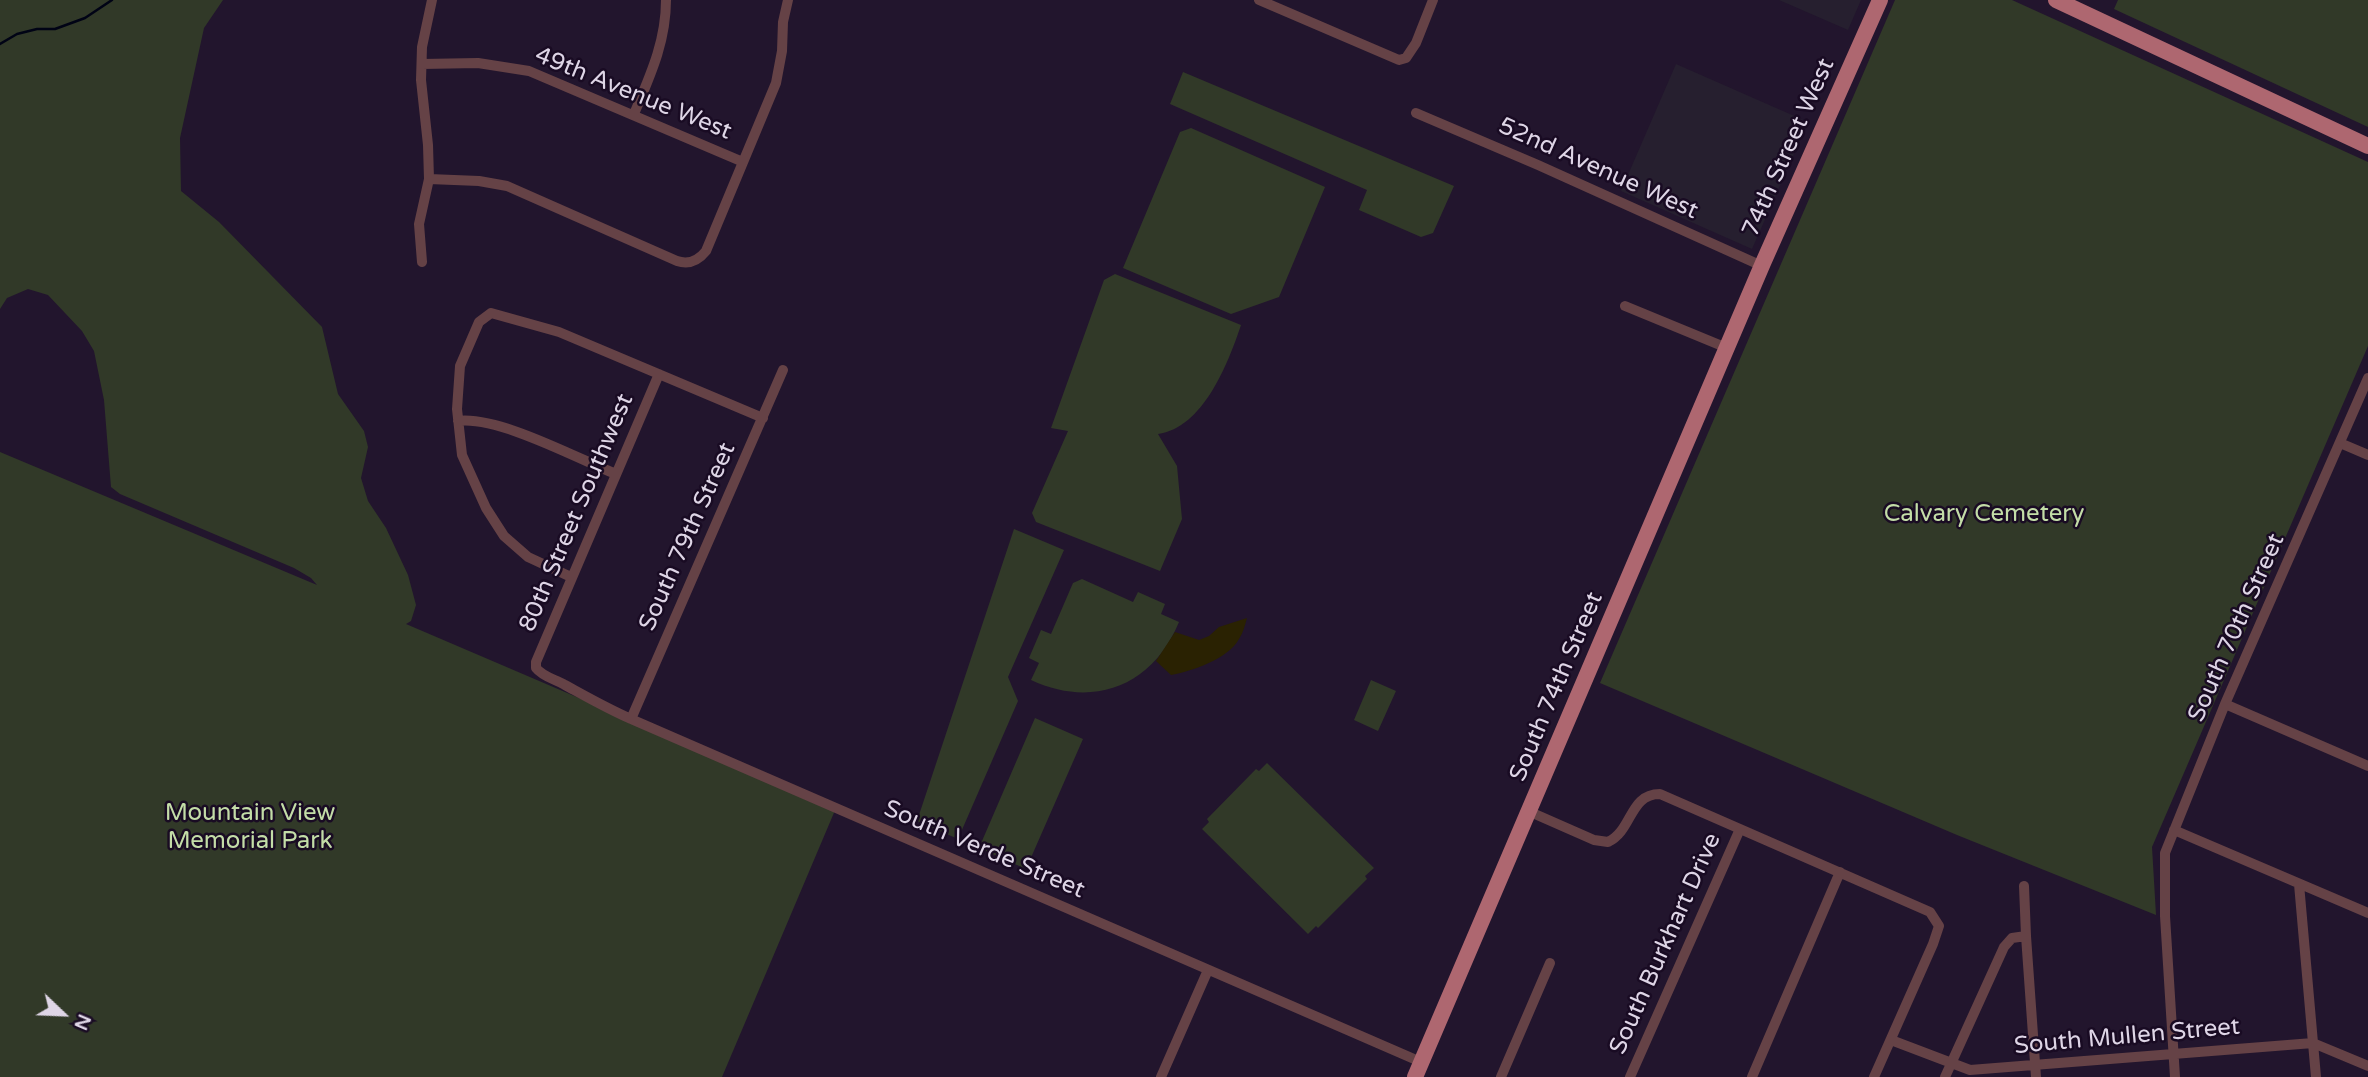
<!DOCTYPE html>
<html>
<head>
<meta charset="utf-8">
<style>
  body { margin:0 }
  #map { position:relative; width:2368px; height:1077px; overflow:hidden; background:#22152d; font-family:"Varela Round",sans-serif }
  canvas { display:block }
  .north { position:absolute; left:28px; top:979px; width:70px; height:70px; -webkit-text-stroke:5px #190b23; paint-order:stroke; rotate:113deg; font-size:19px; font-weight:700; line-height:28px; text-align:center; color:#ded5e6 }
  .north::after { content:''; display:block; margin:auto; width:24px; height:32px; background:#ded5e6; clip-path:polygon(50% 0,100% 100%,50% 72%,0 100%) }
</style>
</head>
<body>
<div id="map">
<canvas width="2368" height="1077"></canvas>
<div class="north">N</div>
</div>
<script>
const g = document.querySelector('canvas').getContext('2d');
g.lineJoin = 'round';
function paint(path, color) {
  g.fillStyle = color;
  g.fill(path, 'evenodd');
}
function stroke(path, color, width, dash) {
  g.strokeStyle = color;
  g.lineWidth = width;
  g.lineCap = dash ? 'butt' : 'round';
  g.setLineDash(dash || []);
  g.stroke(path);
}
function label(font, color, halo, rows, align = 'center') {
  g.font = font + ' "Varela Round",sans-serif';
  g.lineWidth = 5;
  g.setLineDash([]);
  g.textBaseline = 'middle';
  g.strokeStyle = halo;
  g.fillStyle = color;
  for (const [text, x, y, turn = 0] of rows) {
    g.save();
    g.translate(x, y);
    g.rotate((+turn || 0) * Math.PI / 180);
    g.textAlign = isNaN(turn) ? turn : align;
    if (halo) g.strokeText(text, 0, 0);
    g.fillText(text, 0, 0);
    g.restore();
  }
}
paint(new Path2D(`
  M1779,0H1861L1848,30Z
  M1676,64L1808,122L1752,249L1621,191Z`), '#261f2f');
paint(new Path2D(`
  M0,0H223L204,28L180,138L181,191L219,222L322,327L338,394L364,431L368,447L361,478L368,501L386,528L408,575L416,605L411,621L406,624L836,808L722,1077H0V452L317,585L311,578L294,568L120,494L111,487L104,400L94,351L82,331L48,295L28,289L7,298L0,309Z
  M1895,0H2012L2368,162V346L2152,847L2156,915L1957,835L1600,683Z
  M2118,0H2368V127L2114,9Z
  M1183,72L1454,186L1433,233L1421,237L1359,210L1367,190L1170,104Z
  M1191,128L1325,187L1279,297L1231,314L1123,268L1180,132Z
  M1115,274L1241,325C1228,364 1203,428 1158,434L1177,466L1182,519L1160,571L1036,522L1032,513L1068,431L1051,428L1104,280Z
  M1014,529L1064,550L1008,677L1018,701L958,839L917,821Z
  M1082,579L1133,602L1138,592L1165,604L1161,614L1179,622C1153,686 1093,709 1031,680L1039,663L1029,658L1041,630L1051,634L1073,583Z
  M1371,680L1396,691L1378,731L1354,720Z
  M1035,718L1083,739L1026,869L979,848Z
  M1267,763L1374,868L1365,876L1367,879L1318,928L1316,926L1308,934L1202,829L1209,822L1207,819L1256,769L1259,771Z`), '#313928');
paint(new Path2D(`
  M1247,618C1245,625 1243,633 1239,639C1228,659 1192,671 1171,675L1156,661L1175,632L1199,640L1209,636L1219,627Z`), '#2a2202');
stroke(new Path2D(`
  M0,44L17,34L37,29H55L85,18L112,0`), '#000315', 2.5);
stroke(new Path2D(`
  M1259,0L1399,60L1406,58L1416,43L1433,0
  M422,64L478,63L529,71L743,162
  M1416,113L1538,165L1762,266
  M634,114C650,76 666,42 666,0
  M429,179L479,181L507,186L677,261C689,265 698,261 706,251L776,83L782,51L783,22L788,0
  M422,262L419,224L429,179L428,145L421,80L422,47L432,0
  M1625,306L1727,348
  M659,374L536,662V668C543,677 555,679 565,685C587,697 608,709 631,719L1421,1062
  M458,421C499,416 576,458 616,474
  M2340,443L2368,455
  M571,577L528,557L504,536L486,508L462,455L457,409L460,366L479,322L491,313L559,332L763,418
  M2225,704L2368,766
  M631,719L783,370
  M1528,811L1594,840L1608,842C1633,830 1629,794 1660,794L1930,912L1939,926L1933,944L1874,1077
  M2174,830L2368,913
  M2299,884L2316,1077
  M2026,936L2036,1077
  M1891,1040L1970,1070L2313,1043L2368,1066
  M1161,1077L1208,970
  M1501,1077L1550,963
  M1630,1077L1740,829
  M1752,1077L1840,872
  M1945,1077L2004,947L2012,938L2026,936L2024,886
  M2175,1077L2165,916V853L2225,704L2368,378`), '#654246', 10);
stroke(new Path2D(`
  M2056,0L2368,146
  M1415,1077L1763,263L1880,0`), '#ae6770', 16);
label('24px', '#ded5e6', '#190b23', [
  ["49th Avenue West",633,94,22],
  ["74th Street West",1789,148,-66],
  ["52nd Avenue West",1598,169,24],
  ["80th Street Southwest",577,513,-67],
  ["South 79th Street",688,537,-66],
  ["South 70th Street",2237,628,-66],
  ["South 74th Street",1557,687,-67],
  ["South Verde Street",984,850,23],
  ["South Burkhart Drive",1666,944,-66],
  ["South Mullen Street",2127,1037,-5]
]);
label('24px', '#c3dda7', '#190b23', [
  ["Calvary Cemetery",1984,515],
  ["Mountain View",250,814],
  ["Memorial Park",250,842]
]);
</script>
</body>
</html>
